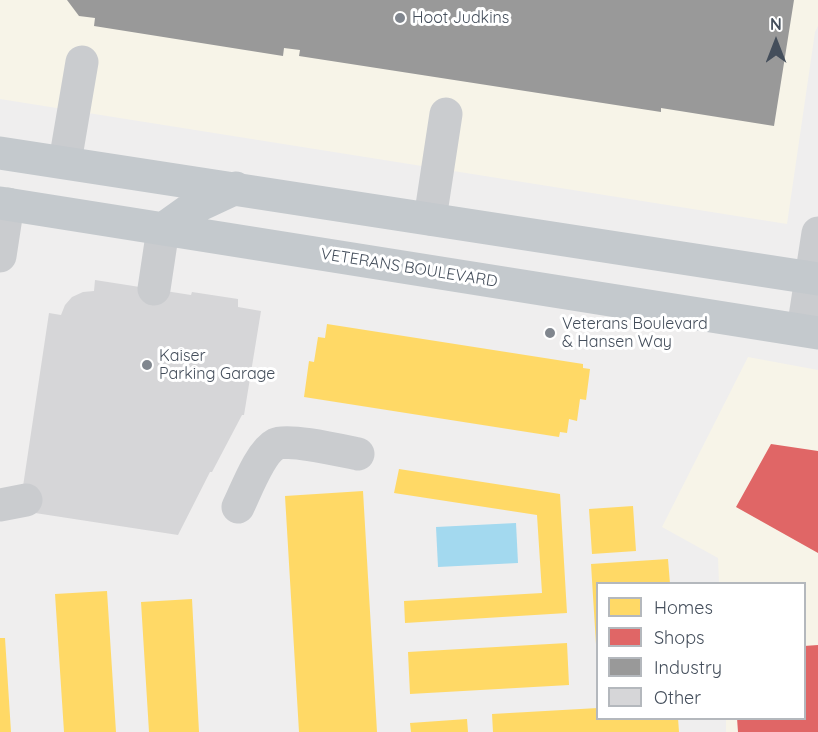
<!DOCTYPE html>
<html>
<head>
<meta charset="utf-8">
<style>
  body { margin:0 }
  #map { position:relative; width:818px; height:732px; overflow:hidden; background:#efeeee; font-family:Quicksand,sans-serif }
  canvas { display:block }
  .legend { position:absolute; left:596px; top:582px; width:210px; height:138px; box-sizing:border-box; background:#fff; border:2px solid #b4b8bd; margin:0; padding:8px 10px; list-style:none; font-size:18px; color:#444e5b }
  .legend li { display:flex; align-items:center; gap:12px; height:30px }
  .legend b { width:30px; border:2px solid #b4b8bd }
  .north { position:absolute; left:746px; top:12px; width:60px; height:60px; -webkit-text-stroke:4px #fff; paint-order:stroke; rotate:0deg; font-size:16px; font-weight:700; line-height:24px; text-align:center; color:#444e5b }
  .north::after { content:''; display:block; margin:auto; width:21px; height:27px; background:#444e5b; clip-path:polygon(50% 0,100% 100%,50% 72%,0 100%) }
</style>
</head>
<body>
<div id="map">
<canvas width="818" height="732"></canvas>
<ul class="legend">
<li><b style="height:16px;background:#ffd966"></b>Homes</li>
<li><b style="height:16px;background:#e06666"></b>Shops</li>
<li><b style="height:16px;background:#999"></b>Industry</li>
<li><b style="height:16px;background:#d6d6d8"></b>Other</li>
</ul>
<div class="north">N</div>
</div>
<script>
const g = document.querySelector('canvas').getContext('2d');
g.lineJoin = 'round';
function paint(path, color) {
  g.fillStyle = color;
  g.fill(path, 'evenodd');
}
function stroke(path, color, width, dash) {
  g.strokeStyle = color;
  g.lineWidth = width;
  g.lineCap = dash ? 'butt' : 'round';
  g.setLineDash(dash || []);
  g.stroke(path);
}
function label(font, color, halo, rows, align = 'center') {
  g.font = font + ' Quicksand,sans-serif';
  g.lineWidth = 6;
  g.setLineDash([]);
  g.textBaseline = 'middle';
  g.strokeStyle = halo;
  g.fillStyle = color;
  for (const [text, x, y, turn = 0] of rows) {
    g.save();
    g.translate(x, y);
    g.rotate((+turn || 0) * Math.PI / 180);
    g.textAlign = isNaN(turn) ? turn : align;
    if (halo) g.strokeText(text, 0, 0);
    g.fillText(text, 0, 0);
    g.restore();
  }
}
paint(new Path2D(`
  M0,0H818V26L815,32L787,224L0,99Z
  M748,357L818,370V732H726V719L804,718V584L719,583L718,558L662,527Z`), '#f7f4e8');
paint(new Path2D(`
  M516,523L518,563L438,567L436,527Z`), '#a3d9ef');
paint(new Path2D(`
  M327,324L583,364V368L590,369L586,400L580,399L577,421L569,419L567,433L560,432L559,437L304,397L309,361L314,362L318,337L325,338Z
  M399,469L560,494L567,613L405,623L404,601L542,593L537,515L394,493Z
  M363,491L377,732H299L285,496Z
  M633,506L636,551L592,554L589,509Z
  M668,559L670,584H598V644H596L591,564Z
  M107,591L116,732H64L55,594Z
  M192,599L199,732H149L141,602Z
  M0,638H5L11,732H0Z
  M567,643L569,685L410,694L408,652Z
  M598,708V718H678L679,732H493L492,714Z
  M467,719L468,732H411L410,723Z`), '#ffd966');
paint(new Path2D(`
  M771,444L818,451V553L736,507Z
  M818,645V732H738L737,718H804V646Z`), '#e06666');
paint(new Path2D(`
  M67,0H794L774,126L661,108V112L299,56L300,50L284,48L283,56L94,26L95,18L79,16Z`), '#999');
paint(new Path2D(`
  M95,280L191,295L192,292L238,299V307L261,311L244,415H242L212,472H210L178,535L35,513L22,493L49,313L61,315L65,305L72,297L83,292L94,291Z`), '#d6d6d8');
stroke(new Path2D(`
  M65,162L82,62
  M430,219L446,114
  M0,256L8,204
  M154,289L163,229
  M803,330L818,233
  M0,505L26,500
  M238,507C246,491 260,452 276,444C287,438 343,451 358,454`), '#cacccf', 33);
stroke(new Path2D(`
  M0,153L818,279
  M0,203L818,333
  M163,229L191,209L236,188`), '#c4c9cd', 33);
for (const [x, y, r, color] of [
  [400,18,6,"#80868e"],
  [550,333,6,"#80868e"],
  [147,365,6,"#80868e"]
]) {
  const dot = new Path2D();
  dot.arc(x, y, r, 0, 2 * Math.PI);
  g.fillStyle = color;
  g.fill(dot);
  stroke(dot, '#fff', 2);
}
label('16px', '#444e5b', '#fff', [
  ["Hoot Judkins",412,18],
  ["Veterans Boulevard",562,324],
  ["& Hansen Way",562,342],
  ["Kaiser",159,356],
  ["Parking Garage",159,374]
], 'left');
label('16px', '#444e5b', '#fff', [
  ["VETERANS BOULEVARD",409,268,9]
]);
</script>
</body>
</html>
